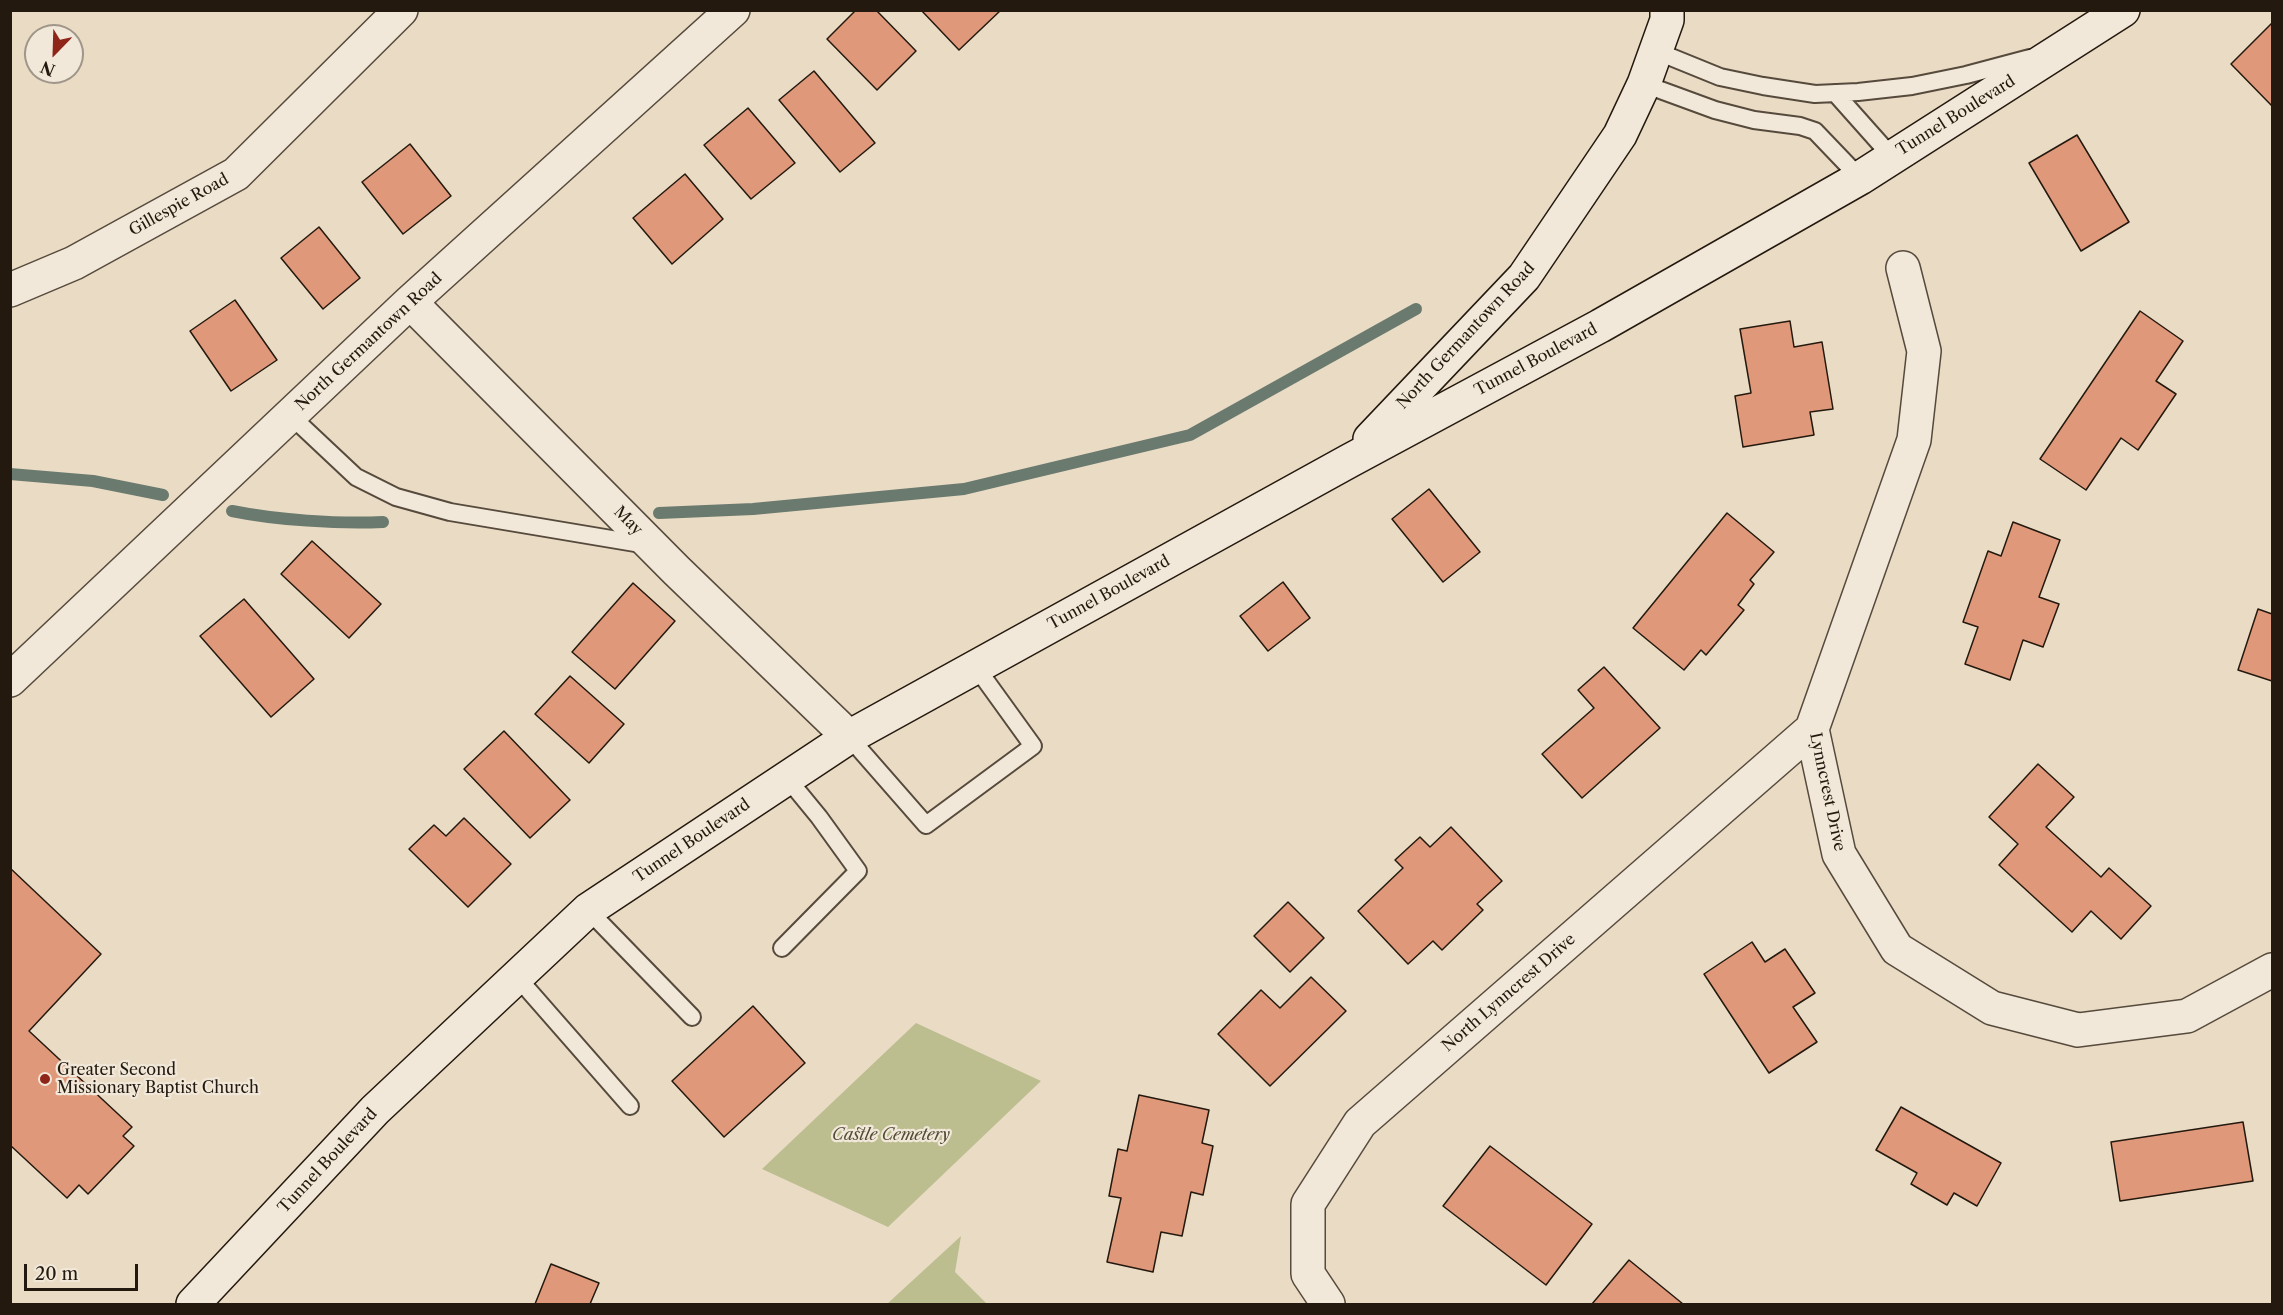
<!DOCTYPE html>
<html>
<head>
<meta charset="utf-8">
<style>
  body { margin:0 }
  #map { position:relative; width:2283px; height:1315px; overflow:hidden; background:#eadbc4; font-family:"Libre Caslon Text",serif }
  canvas { display:block }
  .frame { position:absolute; inset:0; border:12px solid #24190e; pointer-events:none }
  .north { position:absolute; left:24px; top:24px; width:60px; height:60px; box-sizing:border-box; background:#f1e8d9; border:2px solid #9f9588; border-radius:50%; rotate:203deg; font-size:16px; font-weight:700; line-height:24px; text-align:center; color:#24190e }
  .north::after { content:''; display:block; margin:auto; width:21px; height:27px; background:#8f2418; clip-path:polygon(50% 0,100% 100%,50% 72%,0 100%) }
  .scale { position:absolute; left:24px; top:1264px; width:114px; height:27px; box-sizing:border-box; border:3px solid #24190e; border-top:0; padding-left:8px; font-size:18px; line-height:21px; white-space:nowrap; color:#24190e; -webkit-text-stroke:4px #f1e8d9; paint-order:stroke }
</style>
</head>
<body>
<div id="map">
<canvas width="2283" height="1315"></canvas>
<div class="frame"></div>
<div class="north">N</div>
<div class="scale">20 m</div>
</div>
<script>
const g = document.querySelector('canvas').getContext('2d');
g.lineJoin = 'round';
function paint(path, color) {
  g.fillStyle = color;
  g.fill(path, 'evenodd');
}
function stroke(path, color, width, dash) {
  g.strokeStyle = color;
  g.lineWidth = width;
  g.lineCap = dash ? 'butt' : 'round';
  g.setLineDash(dash || []);
  g.stroke(path);
}
function label(font, color, halo, rows, align = 'center') {
  g.font = font + ' "Libre Caslon Text",serif';
  g.lineWidth = 4.5;
  g.setLineDash([]);
  g.textBaseline = 'middle';
  g.strokeStyle = halo;
  g.fillStyle = color;
  for (const [text, x, y, turn = 0] of rows) {
    g.save();
    g.translate(x, y);
    g.rotate((+turn || 0) * Math.PI / 180);
    g.textAlign = isNaN(turn) ? turn : align;
    if (halo) g.strokeText(text, 0, 0);
    g.fillText(text, 0, 0);
    g.restore();
  }
}
paint(new Path2D(`
  M916,1023L1041,1081L888,1227L762,1169Z
  M961,1236L955,1272L987,1304H887Z`), '#bcbe90');
stroke(new Path2D(`
  M10,474L93,481L163,495
  M232,511C276,520 338,524 383,522
  M659,513L753,509L964,489L1190,435L1416,309`), '#6a7a6f', 12);
const building = new Path2D(`
  M856,10H876L916,51L877,90L827,39Z
  M921,10H1001L959,50Z
  M2272,23V106L2231,64Z
  M814,71L875,143L840,172L779,100Z
  M748,108L795,163L751,199L704,145Z
  M2077,135L2129,222L2081,251L2029,163Z
  M410,144L451,196L403,234L362,182Z
  M685,174L723,219L672,264L633,218Z
  M319,227L360,278L323,309L281,258Z
  M235,300L277,360L231,391L190,331Z
  M2140,311L2183,341L2156,381L2176,394L2138,450L2121,438L2086,490L2040,459Z
  M1790,321L1794,347L1822,342L1833,409L1810,412L1814,435L1743,447L1735,396L1751,393L1740,329Z
  M1429,489L1480,552L1443,582L1392,519Z
  M1727,513L1774,552L1750,580L1754,584L1738,605L1744,610L1706,655L1701,650L1684,670L1633,628Z
  M2013,522L2060,540L2039,597L2059,604L2043,647L2023,640L2010,680L1965,664L1978,627L1963,622L1988,551L2001,556Z
  M312,541L381,604L349,638L281,574Z
  M1283,582L1310,618L1268,651L1240,616Z
  M633,583L675,621L615,689L572,652Z
  M244,599L314,679L271,717L200,636Z
  M2258,609L2272,614V681L2238,670Z
  M1604,667L1660,728L1582,798L1542,754L1594,708L1578,690Z
  M570,676L624,724L589,763L535,714Z
  M504,731L570,800L530,838L464,769Z
  M2038,764L2074,797L2046,827L2101,877L2109,868L2151,906L2121,939L2091,911L2072,932L1999,865L2018,844L1989,817Z
  M464,818L511,864L468,907L409,849L434,825L446,836Z
  M1451,827L1502,881L1477,904L1483,910L1442,950L1433,941L1408,964L1358,911L1403,868L1395,860L1420,837L1430,847Z
  M10,868L101,954L29,1031L132,1127L123,1136L134,1146L88,1194L79,1185L67,1198L10,1145Z
  M1288,902L1324,938L1290,972L1254,936Z
  M1752,942L1765,962L1785,949L1815,993L1793,1007L1817,1042L1769,1073L1704,974Z
  M1311,977L1346,1011L1270,1086L1218,1034L1261,990L1280,1008Z
  M753,1006L805,1063L724,1137L672,1081Z
  M1139,1095L1209,1110L1202,1143L1213,1146L1203,1195L1191,1192L1182,1236L1161,1232L1153,1272L1107,1262L1121,1198L1109,1196L1118,1149L1127,1151Z
  M1901,1107L2001,1163L1977,1206L1954,1193L1947,1205L1911,1184L1917,1173L1876,1150Z
  M2243,1122L2253,1181L2120,1201L2111,1142Z
  M1490,1146L1592,1224L1546,1285L1443,1206Z
  M1629,1260L1683,1304H1592Z
  M551,1264L599,1283L590,1304H535Z`);
paint(building, '#df987a');
stroke(building, '#24190e', 1.5);
const lane = new Path2D(`
  M1656,51L1720,77L1763,86L1815,94L1858,92L1912,86L1966,75L2030,58
  M1644,84L1715,110L1754,120L1800,126L1815,131L1860,178
  M1835,93L1892,157
  M290,415L356,477L396,497L450,512L647,545
  M849,737L926,825L1033,746L976,667
  M588,910L692,1017
  M782,948L858,871L819,817L787,778
  M517,977L630,1106`);
const street = new Path2D(`
  M1903,268L1924,351L1914,440L1812,729L1839,854L1897,949L1992,1008L2078,1030L2187,1016L2272,970
  M10,290L74,263L236,174L401,10
  M410,302L676,570L849,737
  M10,680L410,302L733,10
  M1328,1304L1308,1274V1204L1360,1123L1812,729`);
const secondary = new Path2D(`
  M1370,439L1524,277L1620,135L1644,84L1667,20V10
  M193,1304L375,1110L588,910L849,737L1349,461L1600,326L1860,178L2123,10`);
stroke(lane, '#564a3c', 20);
stroke(street, '#564a3c', 36);
stroke(secondary, '#24190e', 36);
stroke(lane, '#f1e8d9', 16);
stroke(street, '#f1e8d9', 33);
stroke(secondary, '#f1e8d9', 33);
for (const [x, y, r, color] of [
  [45,1079,6,"#8f2418"]
]) {
  const dot = new Path2D();
  dot.arc(x, y, r, 0, 2 * Math.PI);
  g.fillStyle = color;
  g.fill(dot);
  stroke(dot, '#f1e8d9', 2);
}
label('16px', '#24190e', '#f1e8d9', [
  ["Tunnel Boulevard",1956,116,-32],
  ["Gillespie Road",179,205,-29],
  ["North Germantown Road",1466,336,-47],
  ["North Germantown Road",369,342,-43],
  ["Tunnel Boulevard",1536,360,-28],
  ["May",628,521,45],
  ["Tunnel Boulevard",1109,593,-29],
  ["Lynncrest Drive",1827,792,78],
  ["Tunnel Boulevard",692,841,-34],
  ["North Lynncrest Drive",1509,993,-41],
  ["Tunnel Boulevard",328,1161,-47]
]);
label('16px', '#24190e', '#f1e8d9', [
  ["Greater Second",57,1070],
  ["Missionary Baptist Church",57,1088]
], 'left');
label('italic 16px', '#524b35', '#f1e8d9', [
  ["Castle Cemetery",891,1135]
]);
</script>
</body>
</html>
